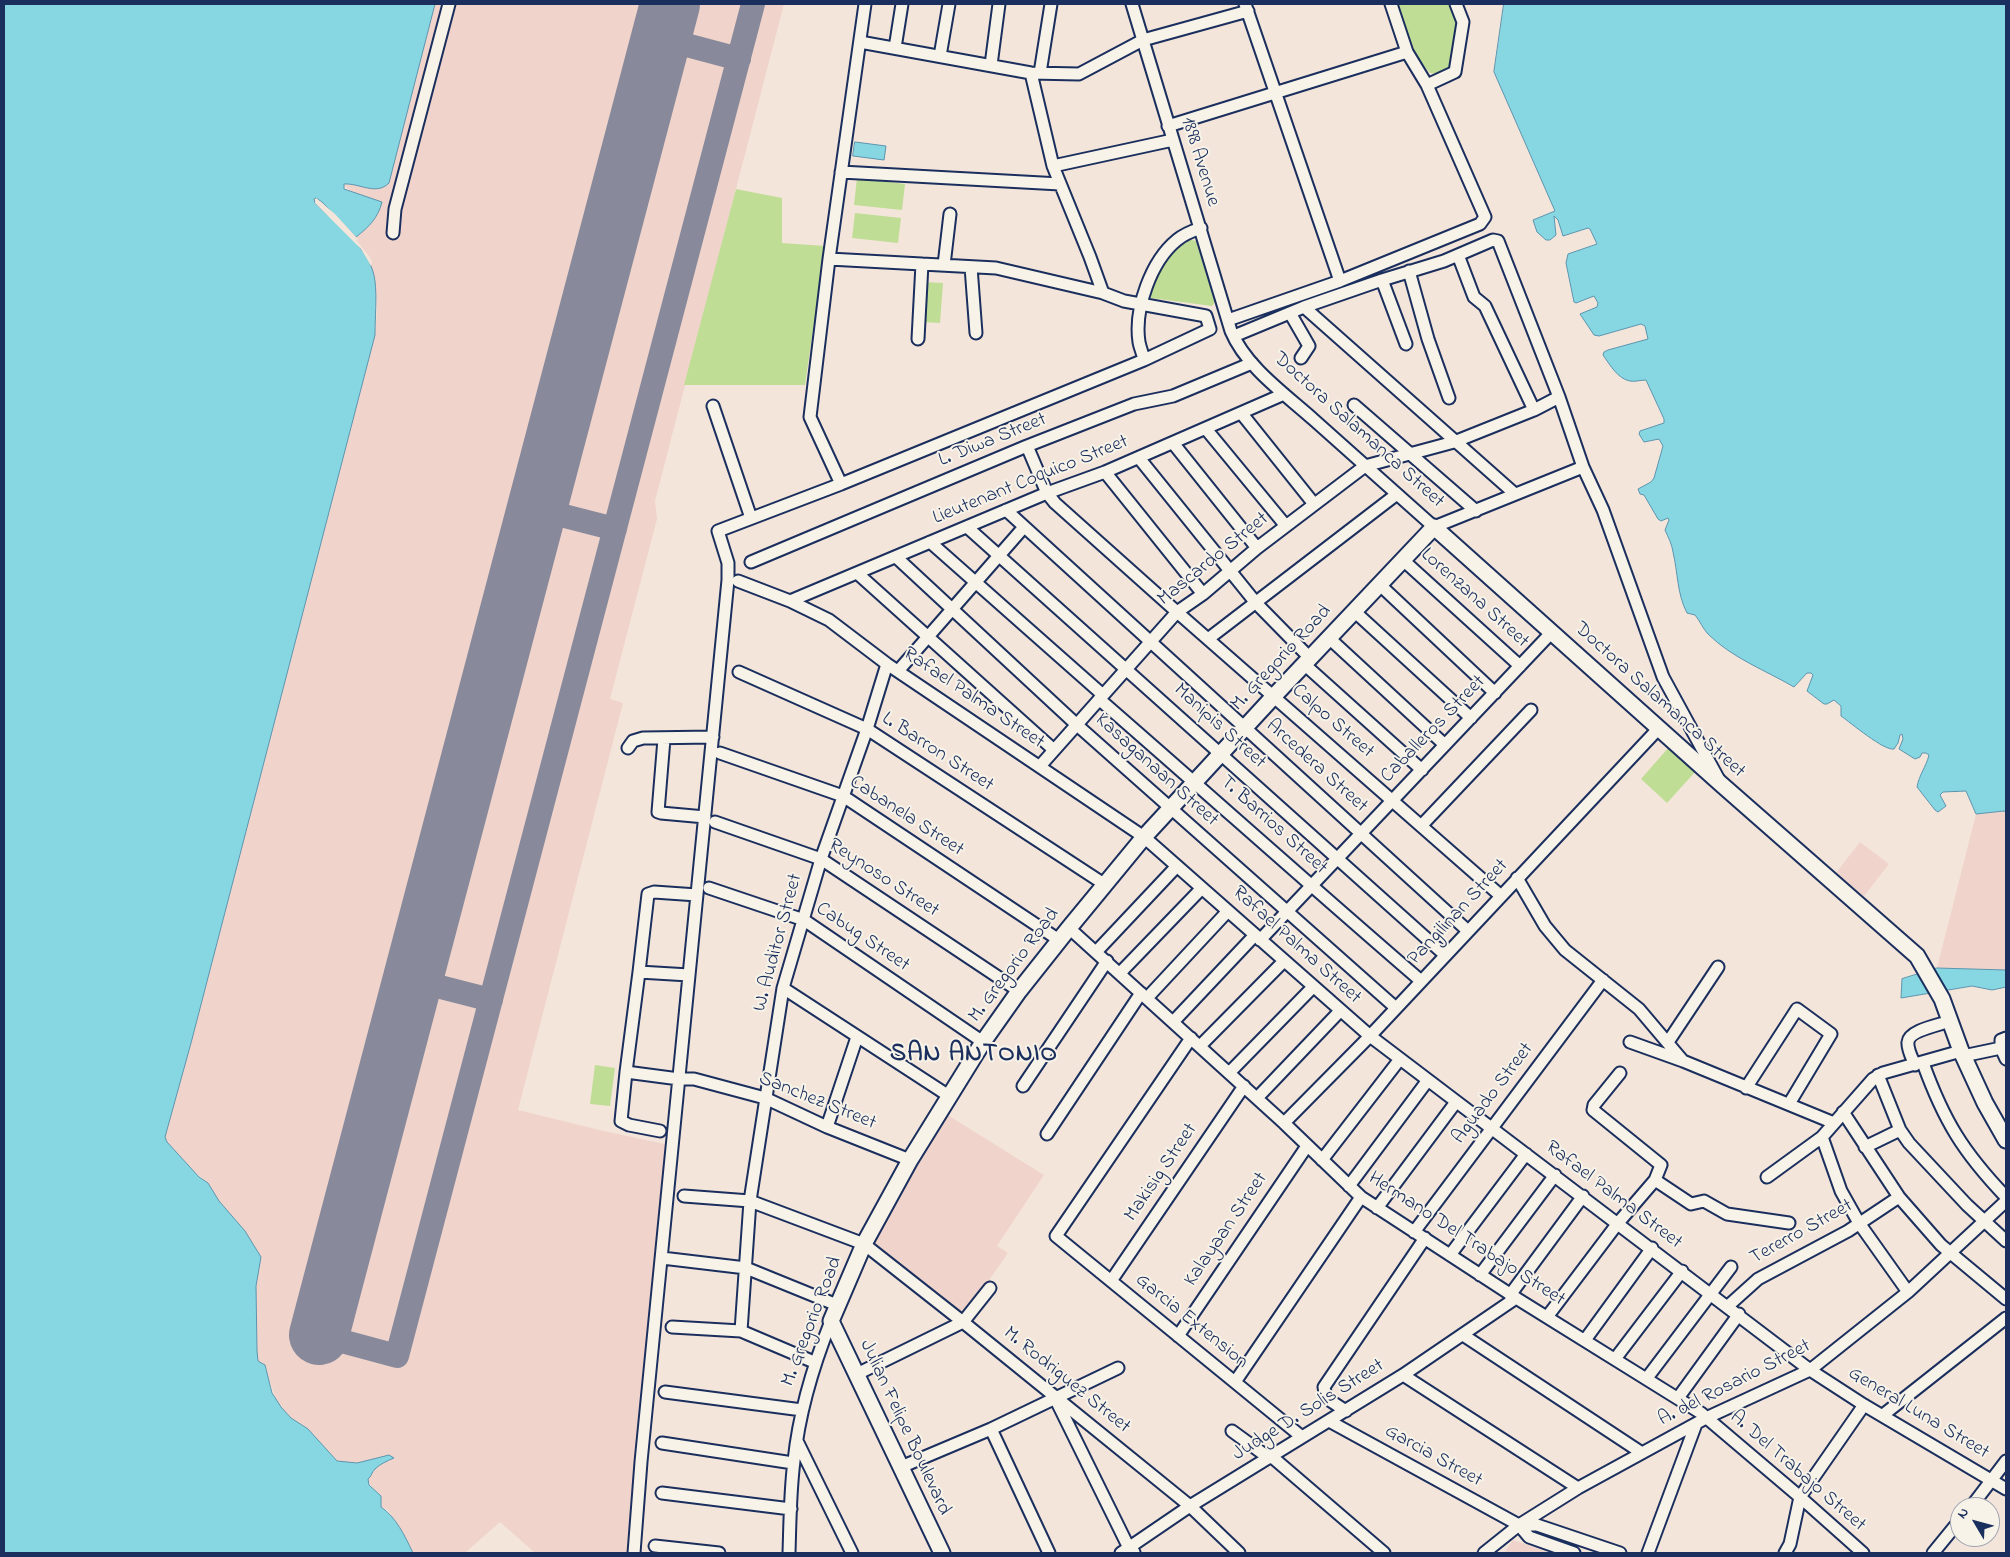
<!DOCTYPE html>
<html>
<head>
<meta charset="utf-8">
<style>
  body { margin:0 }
  #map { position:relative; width:2010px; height:1557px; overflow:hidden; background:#f4e5db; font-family:"Indie Flower",sans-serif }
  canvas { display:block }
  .frame { position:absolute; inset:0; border:5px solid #1b2f5e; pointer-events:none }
  .north { position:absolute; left:1950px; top:1497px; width:50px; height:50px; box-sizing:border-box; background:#f7f3e8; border:1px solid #9fa5b1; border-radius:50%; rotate:307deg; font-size:14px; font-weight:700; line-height:20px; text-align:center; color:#1b2f5e }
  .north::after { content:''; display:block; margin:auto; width:18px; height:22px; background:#1b2f5e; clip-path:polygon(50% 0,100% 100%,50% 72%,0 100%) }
</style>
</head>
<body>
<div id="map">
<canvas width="2010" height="1557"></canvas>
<div class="frame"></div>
<div class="north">N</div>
</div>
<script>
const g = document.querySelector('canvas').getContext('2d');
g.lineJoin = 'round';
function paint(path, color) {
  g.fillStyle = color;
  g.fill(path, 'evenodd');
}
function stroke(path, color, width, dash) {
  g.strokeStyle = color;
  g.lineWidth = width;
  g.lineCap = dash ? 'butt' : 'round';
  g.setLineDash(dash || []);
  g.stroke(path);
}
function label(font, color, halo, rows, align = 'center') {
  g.font = font + ' "Indie Flower",sans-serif';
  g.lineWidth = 4;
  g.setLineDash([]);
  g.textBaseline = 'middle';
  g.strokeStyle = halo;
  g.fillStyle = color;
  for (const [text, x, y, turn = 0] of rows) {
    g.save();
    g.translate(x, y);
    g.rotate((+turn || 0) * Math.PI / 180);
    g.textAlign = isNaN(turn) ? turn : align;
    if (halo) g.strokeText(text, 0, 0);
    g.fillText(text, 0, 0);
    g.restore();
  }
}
paint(new Path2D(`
  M435,4H784L655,501L657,519L610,699L623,703L518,1110L604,1131L679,1147L637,1553H535L500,1522L465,1553H413L407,1540L388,1510L381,1507L379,1493L372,1488L368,1479L375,1469L385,1461L393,1458L389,1455L357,1463L337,1461L308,1429L291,1418L276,1400L265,1365L258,1361L257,1351L256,1286L261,1257L245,1231L219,1201L208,1183L195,1172L167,1142L165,1137L191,1043L375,335L377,310L375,279L351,238L315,203L316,198L356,237L369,226L379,213L343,185L389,183Z
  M2004,811L2006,812V970L1937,968L1976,814Z
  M1860,842L1889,864L1864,896L1835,874Z
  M946,1114L1044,1175L997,1246L1008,1253L962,1319L868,1245Z
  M1513,1540L1551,1553H1504Z`), '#f0d4cb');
paint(new Path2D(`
  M1398,4H1448C1463,30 1456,40 1450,67L1439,74L1430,73C1412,54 1406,28 1398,4Z
  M857,178L905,184L902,210L854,205Z
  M736,189L782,198V243L825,246L805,385H684Z
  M855,213L901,218L898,243L852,238Z
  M1188,239L1196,241L1215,302L1212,306L1151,298C1147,277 1174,252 1188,239Z
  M924,282L943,283L940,323L921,322Z
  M1669,747L1696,771L1667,803L1641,779Z
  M595,1065L615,1068L610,1106L590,1104Z`), '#c0dd95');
const water = new Path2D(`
  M4,4H435L389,183C376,196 360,183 344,184V189L382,202C378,218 369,227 356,237L322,202L316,198L314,199L315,203C337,225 371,248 375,281C377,299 375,316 375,335L191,1043L165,1137L167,1142L199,1177L208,1183L219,1201L245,1231L261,1257L256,1286L257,1351L258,1361L265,1365L272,1393L281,1407L291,1418L308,1429L337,1461L357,1463L389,1455L394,1458C387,1461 380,1464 375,1469C371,1473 372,1476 368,1479L369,1485L381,1496V1507C396,1517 405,1536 413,1553H4Z
  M1504,4H2006V812L2004,811L1976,814L1966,791L1943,792L1940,795L1946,806L1938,812L1935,810L1917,787C1919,775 1926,767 1929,755L1926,753H1922L1920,757L1915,759L1899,749L1903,739L1902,734L1900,735L1898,743L1894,749C1884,751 1851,723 1841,716V706L1834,700L1827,704H1824L1807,691L1813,675L1811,673H1807L1794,687C1765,670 1732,658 1708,634C1703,629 1700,621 1695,615L1687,613C1677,594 1678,573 1673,552C1672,544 1668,537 1665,530L1669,520L1668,518L1661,521L1658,519L1644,495L1640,494L1638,489L1651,482L1654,478L1663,446L1659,439L1644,442L1639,434L1640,431L1664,423V419L1646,380C1641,380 1635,382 1630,381C1618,379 1610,365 1603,355L1604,352L1608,350L1648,339L1645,326L1641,324L1599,336L1594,335L1580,314L1597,307L1598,303L1594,296L1576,303L1574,302L1566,263L1568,254L1597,244L1590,229L1588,228L1563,236L1558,220L1554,216L1556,235L1550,240H1546L1537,232L1533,220L1555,211L1494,72Z
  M855,142L886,146L884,160L853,156Z
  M1937,968L2006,970V987L1992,990L1972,986L1901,998L1902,979Z`);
paint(water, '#87d7e3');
stroke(water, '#5c94ae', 1);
paint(new Path2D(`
  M316,198L335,214L358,239L356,240L369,256L372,262L371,266L361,249L315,203Z`), '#f4e5db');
stroke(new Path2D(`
  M660,38L739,59
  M537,509L615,529
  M413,980L491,1000
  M319,1335L397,1356L753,4`), '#888a9c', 24);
stroke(new Path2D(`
  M319,1335L670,4`), '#888a9c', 60);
const minor = new Path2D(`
  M1132,4L1231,331C1246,367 1285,394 1314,420C1354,456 1394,491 1434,527L1583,467
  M1245,4L1340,281
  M860,42L1031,73L1079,74L1143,40L1248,11
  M895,48L902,4
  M940,56L949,4
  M991,65L999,4
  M1031,73L1053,166L1090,257L1103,293
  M1040,73L1051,4
  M1427,85L1455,72L1463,22L1456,4
  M1168,126L1407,52
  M1053,166L1173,140
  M841,172L1060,184
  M393,233L395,209L449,4
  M1458,255L1474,297L1485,306L1534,410
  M944,265L950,214
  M971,267L976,333
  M1409,271L1428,339L1449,398
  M1382,280L1406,344
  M1304,307L1515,494
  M1290,313L1309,346L1301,358
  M1228,320L1340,281L1480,224L1485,217L1427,85L1407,52L1391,4
  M1234,336L1304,307L1382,280L1444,261L1493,240L1498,241L1559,397L1583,467L1603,510L1663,677L1718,778
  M918,339L922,264
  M1144,360C1143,354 1140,348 1139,342C1134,309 1151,261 1177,240C1184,234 1192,231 1201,228
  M1354,405L1476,511
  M713,406L751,518
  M1242,414L1314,504
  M1206,429L1286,526
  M1173,443L1257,548
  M1027,446L1047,493L1055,503L1177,612L1501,896
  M1139,458L1256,603L1310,658
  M1105,472L1203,594
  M841,484L810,417L829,259L865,4
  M1006,510L1468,931
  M967,527L1445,955
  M930,542L1103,695
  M896,557L1077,725L1396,1008
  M1403,560L1520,666
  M751,562L1027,446L1134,404L1173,396L1252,363
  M857,573L1054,750
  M738,581L790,601L829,620L887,664L1144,837L1370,1036L1810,1370L1864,1405L2006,1489
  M1380,585L1495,693
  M790,601L1047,493L1105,472L1284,394
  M1354,611L1471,718
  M1329,638L1445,745
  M1208,639L1397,494
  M1304,664L1422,770
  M898,671L1024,527
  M739,672L867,729L1104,884
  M1099,699C1207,793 1313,888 1421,981
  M664,739L658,812L661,813L705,817
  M628,748L633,741L643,738L713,737
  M720,753L843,796L1059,940
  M1040,766L1177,612L1203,594L1257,548L1365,466L1454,442L1534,410L1559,397
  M715,822L821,859L1019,991
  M1421,826L1531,710
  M1517,878L1545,926L1565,950L1639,1009L1683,1061
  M709,888L804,920L983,1042
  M1069,928L1284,1123L1361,1197L1516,1298L1701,1413L1800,1497L1863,1553
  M1260,940L1552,632
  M1096,952L1177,866
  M639,972L626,1072L679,1079H694L765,1098L827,1127L910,1160
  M1120,973L1202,888
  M689,975L639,972L648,894L654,892L697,895
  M783,988L949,1096
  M1147,998L1228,911
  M1173,1022L1255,935
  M1191,1038L1056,1236L1302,1437
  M2006,1038L2001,1040V1048L2006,1059
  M1630,1042L1683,1061L1834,1123
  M1668,1042L1718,967
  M1200,1046L1284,961
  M1963,1056L2001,1048
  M1923,1063C1944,1121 1963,1152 2006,1197
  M1915,1065C1912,1058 1907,1049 1908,1042C1909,1030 1940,1025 1950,1021
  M626,1072L621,1121L629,1125L660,1131
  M1229,1073L1313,987
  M1620,1073L1594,1105L1593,1110L1661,1165L1655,1180
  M1878,1075L1900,1130L1909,1143L1967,1205L2006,1241
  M1023,1086L1107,961
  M1746,1088L1797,1009L1831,1034L1789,1104
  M1257,1098L1340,1011
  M1843,1112L1899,1197L1941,1245L2006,1299
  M1284,1123L1370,1036L1659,728
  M827,1127L857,1037
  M1047,1134L1141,993
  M1822,1137L1841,1191L1859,1223L1908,1292
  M1865,1147L1900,1130
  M1322,1160L1400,1059
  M1767,1177L1822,1137L1873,1079L1883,1073L1961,1051
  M1349,1186L1428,1080
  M684,1196L750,1201L864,1244L963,1322L1190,1506L1239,1553
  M1377,1208L1456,1102
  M1414,1232L1603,980
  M1450,1255L1526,1154
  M662,1258L746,1268L837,1305
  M1480,1275L1555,1175
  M1111,1281L1244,1086
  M1510,1295L1583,1196
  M1728,1306L1758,1279L1848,1231L1899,1197
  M1547,1317L1618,1223L1655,1180L1691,1204L1704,1201L1727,1214L1789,1223
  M672,1327L741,1331L814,1362
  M741,1331L750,1201L783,988L821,859L867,729L887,664
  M1463,1335L1642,1453
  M1178,1336L1307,1146
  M1585,1340L1652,1248
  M1615,1359L1682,1271
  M857,1374L963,1322L990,1288
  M1403,1375L1578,1488
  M1647,1378L1731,1267
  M1235,1382L1361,1197
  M665,1392L802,1410
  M1678,1398L1739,1314
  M1057,1402L1129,1548L1134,1552
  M1346,1411L1326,1398L1324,1387L1425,1238
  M1883,1415L2006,1318
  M1329,1421L1519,1525L1529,1537L1574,1553
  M991,1429L1049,1553
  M1232,1431L1269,1458
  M797,1441L852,1553
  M662,1443L793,1463
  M1271,1456L1384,1553
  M901,1467L991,1429L1118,1368
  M662,1493L791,1509
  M1971,1507L2006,1461
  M1519,1525H1537L1620,1553
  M655,1546L719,1553
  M634,1553L641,1462L728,580V563L718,531L841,484L1144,360L1210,329L1206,316L1124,301L1103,293L996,268L829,259
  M789,1553C790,1523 790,1492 794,1461C799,1412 813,1366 831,1321
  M1121,1553L1190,1506L1403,1375L1516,1298
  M1484,1553L1519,1525L1578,1488L1706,1418L1810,1370L1908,1292L2006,1201
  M1648,1553L1696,1424
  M1785,1553L1790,1544L1800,1497L1864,1405
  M1933,1553L1960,1520`);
const major = new Path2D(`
  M942,1553L831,1321L864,1244L910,1160L983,1042L1019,991L1069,928L1144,837L1274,696L1434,527L1721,784L1917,956L1942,999L1961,1051L1985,1103L2006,1140`);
stroke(minor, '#1b2f5e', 15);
stroke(major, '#1b2f5e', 19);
stroke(minor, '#f7f3e8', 11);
stroke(major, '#f7f3e8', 15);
label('20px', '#1b2f5e', '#f7f3e8', [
  ["1898 Avenue",1199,162,73],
  ["Doctora Salamanca Street",1358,431,42],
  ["L. Diwa Street",993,441,-22],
  ["Lieutenant Coquico Street",1031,481,-22],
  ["Mascardo Street",1214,560,-39],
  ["Lorenzana Street",1474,599,42],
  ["M. Gregorio Road",1282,659,-47],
  ["Rafael Palma Street",973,699,34],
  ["Doctora Salamanca Street",1659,701,42],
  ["Calpo Street",1332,722,41],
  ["Manipis Street",1219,727,42],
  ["Caballeros Street",1434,730,-46],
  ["L. Barron Street",937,753,33],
  ["Arcedera Street",1316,767,42],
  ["Kasaganaan Street",1156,771,42],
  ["Cabanela Street",906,817,33],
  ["T. Barrios Street",1273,826,42],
  ["Reynoso Street",883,879,33],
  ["Pangilinan Street",1459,913,-47],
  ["Cabug Street",862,938,34],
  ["W. Auditor Street",779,943,-75],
  ["Rafael Palma Street",1296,946,42],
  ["M. Gregorio Road",1015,966,-53],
  ["Aguado Street",1494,1094,-53],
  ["Sanchez Street",817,1102,22],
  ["Makisig Street",1162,1173,-56],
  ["Rafael Palma Street",1613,1196,37],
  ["Kalayaan Street",1227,1230,-56],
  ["Tererro Street",1802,1233,-29],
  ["Hermano Del Trabajo Street",1466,1240,33],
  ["M. Gregorio Road",813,1322,-69],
  ["Garcia Extension",1191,1322,39],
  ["M. Rodriguez Street",1066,1381,39],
  ["A. del Rosario Street",1735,1384,-27],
  ["Judge D. Solis Street",1309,1411,-32],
  ["General Luna Street",1918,1414,31],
  ["Julian Felipe Boulevard",904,1428,65],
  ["Garcia Street",1433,1457,29],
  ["A. Del Trabajo Street",1797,1472,41]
]);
g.letterSpacing = '1px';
label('bold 25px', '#1b2f5e', '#f7f3e8', [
  ["SAN ANTONIO",974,1056]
]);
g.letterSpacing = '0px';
</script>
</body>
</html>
